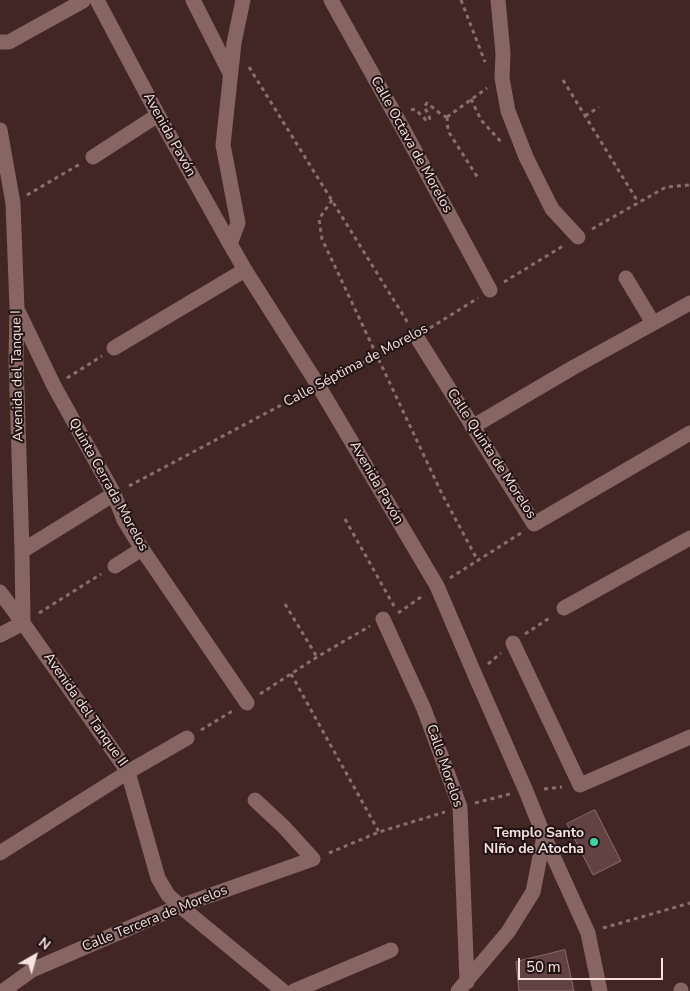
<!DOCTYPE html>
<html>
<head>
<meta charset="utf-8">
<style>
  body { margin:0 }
  #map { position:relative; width:690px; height:991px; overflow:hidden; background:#422624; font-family:"Nunito Sans",sans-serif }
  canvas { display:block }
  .north { position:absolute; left:10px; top:931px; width:50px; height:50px; -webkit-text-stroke:4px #201312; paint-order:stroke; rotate:38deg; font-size:14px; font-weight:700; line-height:20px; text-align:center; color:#f6e2e1 }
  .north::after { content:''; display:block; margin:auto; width:18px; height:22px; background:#f6e2e1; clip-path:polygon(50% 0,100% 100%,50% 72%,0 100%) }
  .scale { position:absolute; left:518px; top:958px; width:145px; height:22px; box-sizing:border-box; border:2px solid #f6e2e1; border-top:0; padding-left:6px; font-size:15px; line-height:18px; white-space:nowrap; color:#f6e2e1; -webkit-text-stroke:4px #201312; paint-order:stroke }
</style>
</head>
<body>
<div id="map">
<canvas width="690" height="991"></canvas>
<div class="north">N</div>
<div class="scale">50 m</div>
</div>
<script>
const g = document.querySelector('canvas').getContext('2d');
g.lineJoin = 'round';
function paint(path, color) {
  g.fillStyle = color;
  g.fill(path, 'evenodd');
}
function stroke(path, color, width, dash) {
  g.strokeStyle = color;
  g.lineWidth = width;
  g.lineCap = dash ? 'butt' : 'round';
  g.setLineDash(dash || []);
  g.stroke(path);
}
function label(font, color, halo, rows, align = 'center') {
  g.font = font + ' "Nunito Sans",sans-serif';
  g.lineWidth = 4;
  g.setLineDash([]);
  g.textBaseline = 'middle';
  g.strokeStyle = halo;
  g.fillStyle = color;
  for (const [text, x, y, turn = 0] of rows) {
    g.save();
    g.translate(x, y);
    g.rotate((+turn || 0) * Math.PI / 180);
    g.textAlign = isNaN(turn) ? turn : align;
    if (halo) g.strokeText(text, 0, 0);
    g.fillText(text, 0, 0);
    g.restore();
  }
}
const building = new Path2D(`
  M595,810L621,861L593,875L567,824Z
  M565,950L574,991H519L516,962Z`);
paint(building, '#624342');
stroke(building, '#8c6b69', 1);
stroke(new Path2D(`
  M461,0L485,62
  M249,67L408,323
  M563,80L638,202
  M471,99L481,120L502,143
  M411,110L415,109L426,120H430L429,115L424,107L427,103C433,107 440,115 447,117
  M585,116L599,107
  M447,117L448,131L478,178
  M447,117L487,88
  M27,195L80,164
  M332,200L319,219L322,239L442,494L478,561
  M592,229L666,187L690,185
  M504,282L563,246
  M430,328L478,298
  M67,378L102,356
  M332,378L402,343
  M129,486L304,393
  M345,519L394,606
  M450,578L521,533
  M285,604L317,657
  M39,613L101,574
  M398,613L424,595
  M525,634L551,617
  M488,664L501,653
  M291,674L379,832
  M260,694L317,657L370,626
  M201,730L234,710
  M544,789L562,787
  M475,803L510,794
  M329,853L379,832L445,812
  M603,928L690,903`), '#886f6e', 3, [4, 4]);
stroke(new Path2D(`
  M97,0L158,115L230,244L245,270L318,385L437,586L475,675L526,791L544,836L588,933L600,991
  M193,0L230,73
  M331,0L402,127L490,290
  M498,0L503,53L502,78L508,111L526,157L552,209L578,237
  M0,42H9L83,1
  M0,130L13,203L17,309L16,359L22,551L23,623L0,635
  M93,157L158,115
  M230,244L238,223L223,145L234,43L243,0
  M626,278L653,323
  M19,313L54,386L114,494L124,520L142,549L247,703
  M416,336L534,524L690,433
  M114,348L245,270
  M472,427L574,367L690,303
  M22,551L114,494
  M115,566L142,549
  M0,592L23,623L128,772L158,878L168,895L180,906L283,991
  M564,608L690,538
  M383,619L424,709L460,807L467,982
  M513,643L580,785L690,737
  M0,853L128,772L187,738
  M681,990V991
  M3,991L32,970L180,906L313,859L284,827L255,800
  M294,991L391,950
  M458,991L508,932L533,892L544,836`), '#866563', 15);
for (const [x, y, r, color] of [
  [594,842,5,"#37d4a6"]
]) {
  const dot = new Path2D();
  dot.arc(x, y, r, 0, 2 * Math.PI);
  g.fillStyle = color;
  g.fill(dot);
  stroke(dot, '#201312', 2);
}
label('14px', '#f6e2e1', '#201312', [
  ["Avenida Pavón",169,135,61],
  ["Calle Octava de Morelos",411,145,61],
  ["Calle Séptima de Morelos",356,366,-28],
  ["Avenida del Tanque I",18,376,-91],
  ["Calle Quinta de Morelos",491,454,57],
  ["Avenida Pavón",376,483,60],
  ["Quinta Cerrada Morelos",108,485,61],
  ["Avenida del Tanque II",85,710,55],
  ["Calle Morelos",444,766,71],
  ["Calle Tercera de Morelos",155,919,-22]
]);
label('bold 14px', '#f6e2e1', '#201312', [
  ["Templo Santo",584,834],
  ["NIño de Atocha",584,850]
], 'right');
</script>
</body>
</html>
